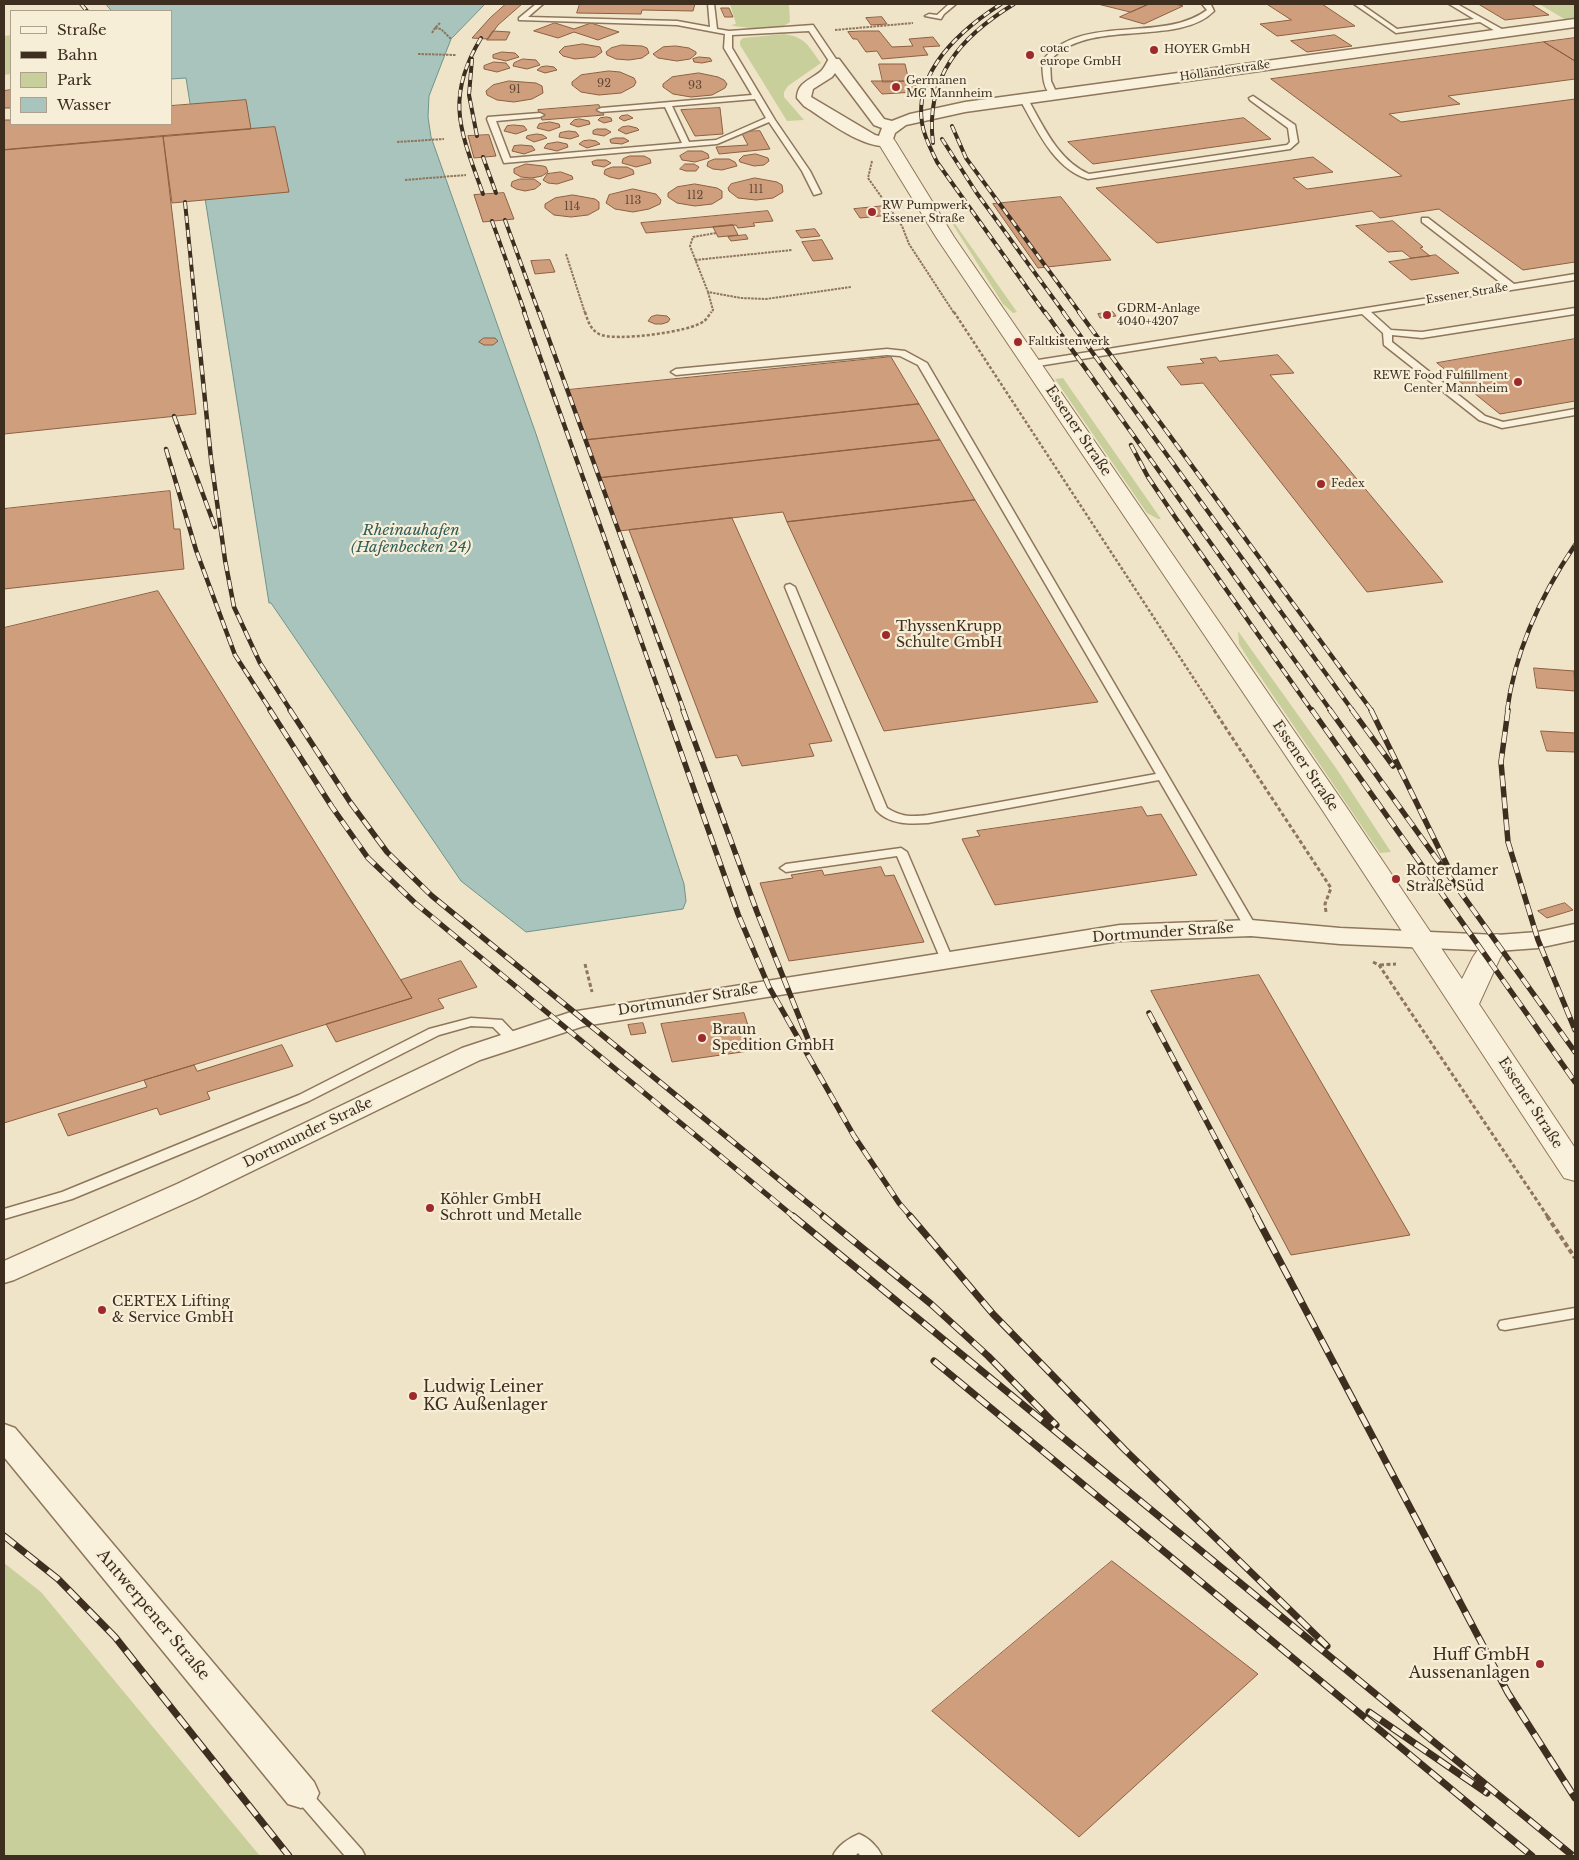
<!DOCTYPE html>
<html>
<head>
<meta charset="utf-8">
<style>
  body { margin:0 }
  #map { position:relative; width:1579px; height:1860px; overflow:hidden; background:#f0e4c8; font-family:"Libre Baskerville",serif }
  canvas { display:block }
  .frame { position:absolute; inset:0; border:5px solid #3d2e20; pointer-events:none }
  .legend { position:absolute; left:10px; top:10px; width:162px; height:115px; box-sizing:border-box; background:#f7eed8; border:1px solid #ada18e; margin:0; padding:6px 9px; list-style:none; font-size:15px; color:#3d2e20 }
  .legend li { display:flex; align-items:center; gap:10px; height:25px }
  .legend b { width:25px; border:1px solid #ada18e }
</style>
</head>
<body>
<div id="map">
<canvas width="1579" height="1860"></canvas>
<div class="frame"></div>
<ul class="legend">
<li><b style="height:6px;background:#faf1dc"></b>Straße</li>
<li><b style="height:6px;background:#3d2e20"></b>Bahn</li>
<li><b style="height:14px;background:#c9cf9b"></b>Park</li>
<li><b style="height:14px;background:#a9c4bc"></b>Wasser</li>
</ul>
</div>
<script>
const g = document.querySelector('canvas').getContext('2d');
g.lineJoin = 'round';
function paint(path, color) {
  g.fillStyle = color;
  g.fill(path, 'evenodd');
}
function stroke(path, color, width, dash) {
  g.strokeStyle = color;
  g.lineWidth = width;
  g.lineCap = dash ? 'butt' : 'round';
  g.setLineDash(dash || []);
  g.stroke(path);
}
function label(font, color, halo, rows, align = 'center') {
  g.font = font + ' "Libre Baskerville",serif';
  g.lineWidth = 4.5;
  g.setLineDash([]);
  g.textBaseline = 'middle';
  g.strokeStyle = halo;
  g.fillStyle = color;
  for (const [text, x, y, turn = 0] of rows) {
    g.save();
    g.translate(x, y);
    g.rotate((+turn || 0) * Math.PI / 180);
    g.textAlign = isNaN(turn) ? turn : align;
    if (halo) g.strokeText(text, 0, 0);
    g.fillText(text, 0, 0);
    g.restore();
  }
}
paint(new Path2D(`
  M730,4H789L790,22C777,32 750,28 734,26L731,25L736,24Z
  M1539,4H1575V18L1566,20Z
  M784,34C806,37 808,46 821,63L788,86L784,92V97L804,120L787,121L740,45V41L743,38Z
  M11,35V74L4,75V36Z
  M950,220L953,221L1017,312L1013,313L1003,304Z
  M1063,378L1161,519H1158L1147,513L1055,379Z
  M1238,631L1336,768L1391,852L1380,853L1249,660L1239,644Z
  M4,1563L41,1592L260,1856H4Z`), '#c9cf9b');
const water = new Path2D(`
  M106,4H485L451,39L429,96L428,117L431,137L536,434L684,884L686,901L683,909L526,932L461,881L271,603H269L186,78L171,79V11H112Z`);
paint(water, '#a9c4bc');
stroke(water, '#6f938a', 1);
const building = new Path2D(`
  M506,4H522L498,25L488,39L472,38L490,18Z
  M580,4H695L693,11L642,10L641,14L577,13Z
  M1098,4H1149L1131,12Z
  M1149,4H1175L1183,6L1144,24L1120,17Z
  M1267,4H1322L1355,26L1277,36L1260,24L1291,20Z
  M1483,4H1531L1549,15L1505,20L1480,5Z
  M721,8H729L733,17H725Z
  M882,17L887,24L871,25L866,18Z
  M555,23L574,29L591,23L619,32L598,40L574,32L558,38L534,31Z
  M493,31L510,32L506,40H487Z
  M862,31H879L892,47L913,46L909,39L933,37L940,46L923,47L928,55L882,59L877,51L866,52L857,39H853L848,32Z
  M1335,35L1352,46L1307,52L1291,41Z
  M1575,38V61L1544,42Z
  M1544,42L1575,61V79L1448,96L1460,104L1389,114L1401,122L1575,99V262L1523,270L1439,209L1380,218L1372,211L1157,243L1096,188L1313,157L1333,172L1293,178L1307,189L1402,176L1271,79Z
  M583,44L600,47L602,52L595,57L575,59L563,56L559,52L564,47Z
  M622,45L642,46L647,48L649,53L642,58L629,60L616,59L607,55L606,52L611,48Z
  M676,46L689,48L696,52V54L690,59L677,61L658,58L653,54L663,47Z
  M502,52L515,53L519,57L506,61L493,58V55Z
  M699,57L710,58L712,61L702,63L694,62L693,59Z
  M523,59L536,60L540,65L527,69L513,66L514,63Z
  M494,62L506,63L510,68L497,72L484,69V66Z
  M879,64H905L909,81L883,82Z
  M547,66L554,67L557,70L545,73L537,70L541,67Z
  M609,71L620,72L634,78L636,82L634,86L621,93L599,95L581,92L572,85V82L581,75Z
  M699,73L718,77L724,80L727,84L725,88L712,95L691,97L673,94L663,87V84L672,77Z
  M909,78H916L915,92L882,94L871,81H909Z
  M509,81L536,83L542,86L543,93L532,99L514,102L497,100L487,95L486,91L493,85Z
  M11,90V108H4V91Z
  M246,100L251,129L4,150V120H11V124H171V106Z
  M599,105L604,115L542,120L538,110Z
  M720,108L723,134L695,136L681,110Z
  M628,115L633,118L624,121L619,118L621,116Z
  M607,117L611,118L612,121L604,123L598,120L600,118Z
  M1244,118L1271,139L1093,164L1068,142Z
  M580,119L589,121L590,124L578,127L570,124L574,120Z
  M550,122L559,124L560,127L549,131L537,128L539,124Z
  M514,125L524,126L527,130L516,134L504,131L507,126Z
  M629,126L637,128L639,130L626,134L618,130L622,127Z
  M275,127L289,192L172,203L163,136Z
  M597,129H606L611,132L604,136L593,134V131Z
  M569,131L576,132L579,136L570,139L559,137L560,133Z
  M760,131L770,149L719,154L716,147L748,145L741,132Z
  M537,134L543,135L547,138L534,142L526,138L527,136Z
  M489,135L496,156L474,158L468,136Z
  M163,136L196,414L4,434V150Z
  M615,138H624L629,141L622,144L611,143L610,140Z
  M590,140L596,141L600,144L587,148L579,144L583,141Z
  M558,142L567,144L568,147L557,151L544,148L547,144Z
  M521,145L532,146L535,150L524,154L512,151L514,146Z
  M688,151H702L708,154L709,158L695,162L682,160L680,156Z
  M756,154L768,158L769,161L764,165L754,166L740,162L739,160L743,156Z
  M630,156H644L650,159L651,163L636,167L622,163L623,159Z
  M715,159H729L735,162L737,166L722,170L713,169L707,166L708,162Z
  M597,160H606L611,163L604,167L593,165L592,162Z
  M526,164L543,166L546,167L548,172L542,176L532,178L521,177L514,173V169Z
  M685,164H694L699,167L696,171H686L680,169Z
  M613,167H627L633,170L634,174L619,179L610,177L604,174L605,170Z
  M561,172L572,176L573,179L557,184L548,183L543,180L547,174Z
  M755,178L777,182L782,185L783,192L773,198L756,200L738,198L729,191L728,188L731,184Z
  M520,179H534L541,184L535,189L525,191L516,189L511,186L512,182Z
  M695,184L717,188L722,191V198L712,204L695,206L677,203L668,197V193L677,187Z
  M633,189L656,194L661,200L660,204L649,209L633,212L615,209L606,203L609,195Z
  M504,193L514,219L483,222L474,195Z
  M573,195L595,199L599,202V209L588,215L571,217L554,215L545,208V204L555,198Z
  M1061,197L1111,260L1038,268L993,204Z
  M884,206L890,215L860,218L854,209Z
  M768,211L773,221L753,223L755,226L738,228L736,225L646,233L641,223Z
  M1393,221L1423,247L1420,248L1430,256L1411,258L1402,251L1388,252L1356,226Z
  M733,225L738,235L718,237L713,227Z
  M815,229L820,236L801,238L796,231Z
  M746,235L748,239L731,241L728,237Z
  M822,240L833,259L813,261L802,242Z
  M1436,255L1459,273L1411,280L1389,262Z
  M550,260L555,272L535,274L531,261Z
  M1113,312L1116,316L1100,318L1098,314Z
  M657,315L667,316L670,319L668,322L662,324H655L648,321L651,317Z
  M484,338H495L498,341L493,345H484L479,342Z
  M1575,339V401L1500,414L1437,363Z
  M1278,355L1294,373L1270,375L1443,582L1367,592L1203,383L1181,385L1167,367L1204,363L1200,359L1216,357L1219,361Z
  M891,357L919,404L586,440L568,390Z
  M919,404L940,440L599,478L586,440Z
  M940,440L975,500L787,522L783,512L619,531L599,478Z
  M170,491L174,529H180L184,569L4,589V509Z
  M975,500L1098,702L884,731L787,522Z
  M732,518L832,741L809,744L814,756L742,766L737,755L716,758L629,530Z
  M158,591L412,998L4,1123V628Z
  M1534,668L1574,671L1575,691L1537,688Z
  M1541,731L1575,733V752L1547,751Z
  M1142,807L1147,816L1161,814L1197,875L995,905L962,839L980,836L977,831Z
  M881,867L885,876L894,875L924,942L789,961L760,883L793,878L791,875L822,870L824,875Z
  M1565,903L1573,910L1547,918L1538,911Z
  M461,961L477,987L438,999L444,1008L336,1042L326,1024L412,998L401,980Z
  M1259,975L1410,1235L1291,1255L1151,991Z
  M744,1013L756,1050L672,1062L661,1024Z
  M643,1023L646,1033L631,1035L628,1025Z
  M282,1045L293,1066L207,1092L210,1099L160,1115L157,1108L68,1136L58,1114L147,1087L144,1080L194,1065L197,1071Z
  M1112,1561L1258,1674L1079,1837L932,1711Z`);
paint(building, '#cf9f7d');
stroke(building, '#8d5f41', 1);
const service = new Path2D(`
  M536,4H543L528,17L677,21L710,27L708,4H714L717,29L729,31L813,25L838,62L837,64H831L809,31L732,35V48L775,120L810,171L821,193L814,195L802,171L769,122L717,144L504,163L487,119L488,117L540,113L544,115L540,117L496,121L510,158L682,143L665,107L601,112L597,110L601,108L752,95L724,48L725,34L677,25L519,20V18ZM755,99L766,118L716,140L689,142L672,106Z
  M949,4H956L944,14L941,19L925,16L929,14L937,15Z
  M1202,4L1211,5L1214,11C1178,48 1086,17 1050,61L1051,81L1057,94L1053,96C1042,90 1043,72 1042,61C1081,12 1161,44 1207,10Z
  M1354,4H1361L1397,29L1474,19L1449,4H1457L1509,33L1502,35L1480,22L1396,33Z
  M1020,96H1026C1043,125 1057,160 1089,174L1287,145L1290,142L1288,128L1250,100L1249,98L1253,96L1295,125L1298,142L1290,149L1088,179C1053,169 1036,127 1019,98Z
  M1422,218H1428L1514,284L1575,274V280L1371,312L1391,330L1422,332L1575,308V314L1422,338L1392,335V342L1485,416L1503,422L1575,409V415L1502,428L1479,420L1384,345L1383,333L1362,314L1032,367L1027,364L1032,361L1505,286L1422,222Z
  M887,349L905,351L927,363L1257,928L1255,931L1251,932L1245,928L1159,780L928,823C910,824 889,825 876,810L785,587L786,585L790,584L795,587L887,808C901,817 912,817 928,815L1156,774L918,365L900,356L887,355L676,375L671,372L676,369Z
  M901,848L907,852L953,960L951,963H943L941,960L897,856L786,872L780,868L786,864Z
  M471,1018L502,1020L520,1039L518,1042H508L493,1027L471,1026L439,1035L309,1101L72,1199L4,1219V1209L62,1192L299,1095L429,1029Z
  M1575,1308V1318L1505,1330L1500,1329L1498,1325L1500,1321L1505,1320Z
  M301,1785L307,1788L362,1850L365,1856H345L295,1798L292,1793L295,1788Z
  M859,1834C869,1838 878,1847 882,1856H861L858,1853L855,1856H833C837,1846 849,1838 859,1834Z`);
const minor = new Path2D(`
  M1575,19V27L965,112L906,125L895,133L891,145C866,152 825,119 804,106L797,98C797,83 810,80 820,72C824,69 826,63 829,59H839L884,119L892,121L910,114L965,102ZM835,73L874,125L882,128L879,136L875,135L811,97L813,89L832,77Z
  M1251,920L1340,928L1497,935L1538,932L1575,924V940L1538,948L1497,951L1340,944L1251,936L1120,941L584,1026L480,1060L197,1198L14,1280L4,1283V1261L177,1184L462,1048L571,1012L1120,925Z
  M4,1424L15,1428L314,1782L319,1793L314,1804L301,1808L288,1804L4,1457Z`);
const tertiary = new Path2D(`
  M886,136L892,137L895,141L954,237L1345,805L1462,979L1473,957L1487,937L1497,934L1507,937L1511,943L1500,958L1479,1004L1575,1148V1181L1564,1178L1319,805L936,237L877,141L880,137Z`);
stroke(service, '#8d765c', 3);
stroke(minor, '#8d765c', 3);
stroke(tertiary, '#8d765c', 2);
stroke(new Path2D(`
  M440,23L435,28L441,29L451,39
  M835,30L913,23
  M432,33L435,28
  M418,54L456,55
  M397,142L444,139
  M872,161L868,178L902,226L909,244L954,313
  M405,180L466,175
  M716,233L693,237L690,246L708,292L741,298L766,299L851,287
  M566,254L585,313
  M695,260L792,250
  M708,292L713,310L711,313`), '#8d765c', 2, [2.5, 1]);
stroke(new Path2D(`
  M585,312C588,321 590,329 599,334C613,342 692,332 704,321C707,319 709,315 711,312
  M954,312L1215,711`), '#8d765c', 2.5, [3, 2]);
stroke(new Path2D(`
  M1214,710L1331,888L1325,904L1326,912
  M1373,962L1379,965L1548,1217
  M585,964L592,992
  M1380,965L1396,964`), '#8d765c', 3, [4, 2.5]);
stroke(new Path2D(`
  M1547,1216L1575,1258`), '#8d765c', 4, [5, 3]);
paint(service, '#faf1dc');
paint(minor, '#faf1dc');
paint(tertiary, '#faf1dc');
const railFar3 = new Path2D(`
  M81,4L87,11
  M1001,4C962,29 914,70 922,123C924,137 931,149 937,162L1045,313
  M481,38C444,99 461,132 483,194
  M472,59L469,95L477,136
  M952,126L966,158L1080,313
  M942,139L976,192L1064,313
  M933,143C925,77 960,37 1014,4
  M483,157L496,193
  M185,202L196,313
  M505,220L539,313
  M492,221L525,313`);
const railFar2 = new Path2D(`
  M196,312L211,459L225,560L234,607L260,663L291,711
  M524,312L666,711
  M539,312L684,711
  M1045,312L1331,711
  M1063,312L1353,711
  M1079,312L1372,711
  M174,416L215,527
  M1131,445L1148,477L1175,517L1312,711
  M166,449L196,550L235,655L271,711
  M1507,711C1515,651 1541,595 1575,545`);
const railFar1 = new Path2D(`
  M270,710L332,807L368,858L415,903L794,1217
  M290,710L350,802L387,852L432,896L825,1217
  M666,710L738,914L769,987L854,1136L899,1203L911,1217
  M683,710L757,912L812,1049
  M1312,710L1575,1082
  M1330,710L1575,1052
  M1352,710L1393,766
  M1371,710L1447,865
  M1508,710L1501,762L1508,842L1538,940L1575,1030
  M1149,1013L1257,1217`);
const rail = new Path2D(`
  M793,1216L1573,1856
  M823,1216L931,1304L988,1356L1056,1425
  M910,1216L993,1314L1125,1450L1327,1646
  M1256,1216L1508,1693L1575,1798
  M934,1361L1532,1856
  M4,1536L58,1579L115,1637L289,1856
  M1369,1712L1487,1793`);
stroke(railFar3, '#3d2e20', 4);
stroke(railFar2, '#3d2e20', 4.5);
stroke(railFar1, '#3d2e20', 5.5);
stroke(rail, '#3d2e20', 7);
stroke(railFar3, '#f7eed8', 2.5, [7]);
stroke(railFar2, '#f7eed8', 3, [9]);
stroke(railFar1, '#f7eed8', 4, [11]);
stroke(rail, '#f7eed8', 5, [14]);
for (const [x, y, r, color] of [
  [1154,50,5,"#9e2a2b"],
  [1030,55,5,"#9e2a2b"],
  [896,87,5,"#9e2a2b"],
  [872,212,5,"#9e2a2b"],
  [1107,315,5,"#9e2a2b"],
  [1018,342,5,"#9e2a2b"],
  [1518,382,5,"#9e2a2b"],
  [1321,484,5,"#9e2a2b"],
  [886,635,5,"#9e2a2b"],
  [1396,879,5,"#9e2a2b"],
  [702,1038,5,"#9e2a2b"],
  [430,1208,5,"#9e2a2b"],
  [102,1310,5,"#9e2a2b"],
  [413,1396,5,"#9e2a2b"],
  [1540,1664,5,"#9e2a2b"]
]) {
  const dot = new Path2D();
  dot.arc(x, y, r, 0, 2 * Math.PI);
  g.fillStyle = color;
  g.fill(dot);
  stroke(dot, '#f7eed8', 2);
}
label('11px', '#3d2e20', '#f7eed8', [
  ["cotac",1040,49],
  ["europe GmbH",1040,62],
  ["HOYER GmbH",1164,50],
  ["Germanen",906,81],
  ["MC Mannheim",906,94],
  ["RW Pumpwerk",882,206],
  ["Essener Straße",882,219],
  ["GDRM-Anlage",1117,309],
  ["4040+4207",1117,322],
  ["Faltkistenwerk",1028,342],
  ["REWE Food Fulfillment",1508,376,"right"],
  ["Center Mannheim",1508,389,"right"],
  ["Fedex",1331,484]
], 'left');
label('11px', '#3d2e20', '#f7eed8', [
  ["Holländerstraße",1225,71,-8],
  ["Essener Straße",1467,294,-9]
]);
label('11px', '#624a37', null, [
  ["92",604,84],
  ["93",695,86],
  ["91",515,90],
  ["111",756,190],
  ["112",695,196],
  ["113",633,201],
  ["114",572,207]
]);
label('14px', '#3d2e20', '#f7eed8', [
  ["Essener Straße",1078,431,56],
  ["Essener Straße",1305,766,56],
  ["Dortmunder Straße",1163,933,-4],
  ["Dortmunder Straße",688,1000,-9],
  ["Essener Straße",1530,1103,57],
  ["Dortmunder Straße",308,1133,-26]
]);
label('14px', '#3d2e20', '#f7eed8', [
  ["ThyssenKrupp",896,627],
  ["Schulte GmbH",896,643],
  ["Rotterdamer",1406,871],
  ["Straße Süd",1406,887],
  ["Braun",712,1030],
  ["Spedition GmbH",712,1046],
  ["Köhler GmbH",440,1200],
  ["Schrott und Metalle",440,1216],
  ["CERTEX Lifting",112,1302],
  ["& Service GmbH",112,1318]
], 'left');
label('italic 15px', '#2f5d5a', '#f7eed8', [
  ["Rheinauhafen",411,531],
  ["(Hafenbecken 24)",411,548]
]);
label('16px', '#3d2e20', '#f7eed8', [
  ["Ludwig Leiner",423,1387],
  ["KG Außenlager",423,1405],
  ["Huff GmbH",1530,1655,"right"],
  ["Aussenanlagen",1530,1673,"right"]
], 'left');
label('16px', '#3d2e20', '#f7eed8', [
  ["Antwerpener Straße",153,1615,50]
]);
</script>
</body>
</html>
